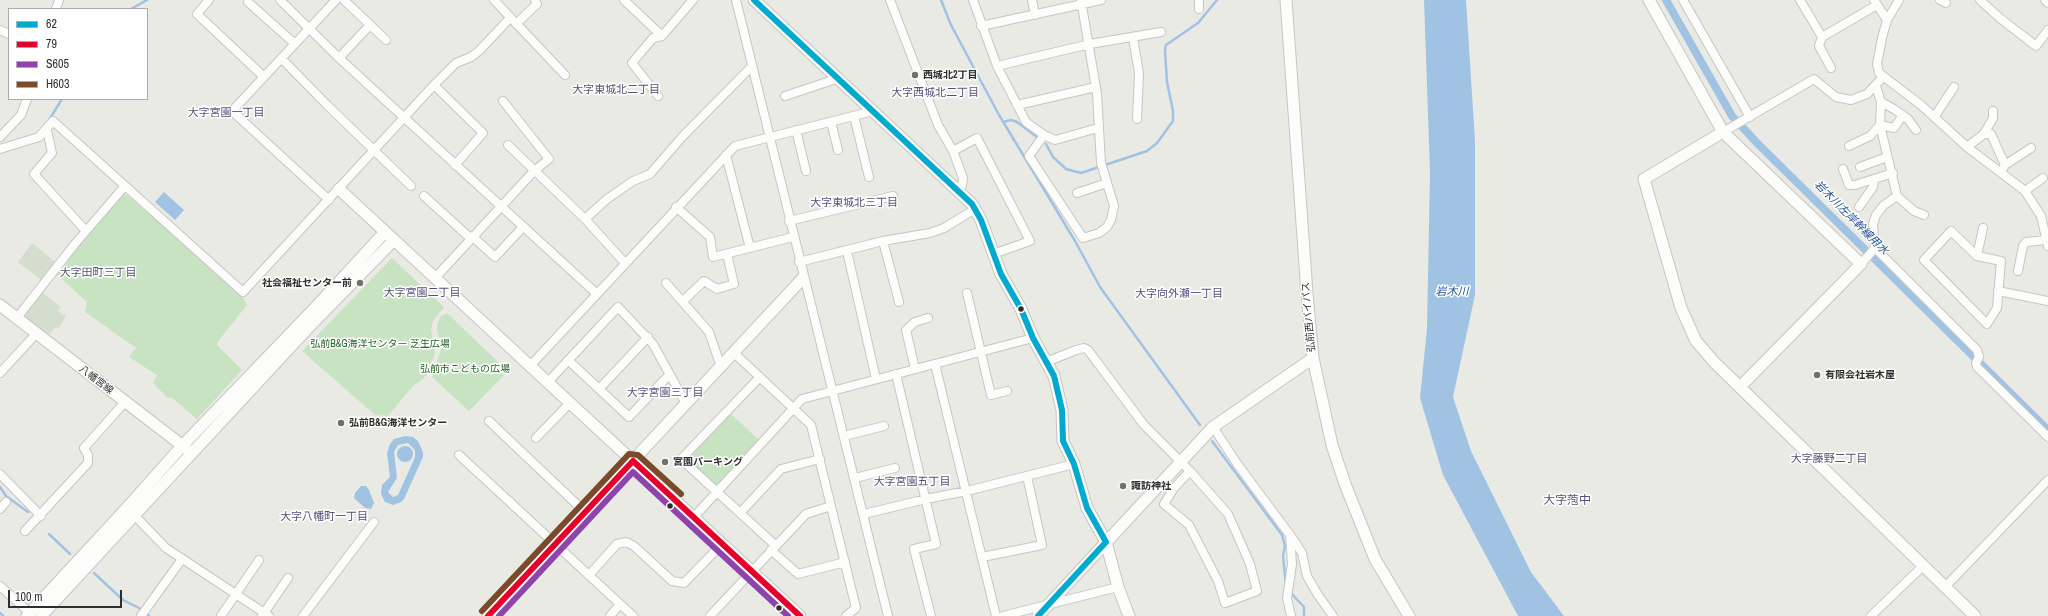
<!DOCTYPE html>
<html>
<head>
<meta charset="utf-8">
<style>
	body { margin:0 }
	#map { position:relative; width:2048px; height:616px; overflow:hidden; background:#eaeae5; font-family:"Archivo Narrow",sans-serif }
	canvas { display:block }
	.legend { position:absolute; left:8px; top:8px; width:140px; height:92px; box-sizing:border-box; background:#fff; border:1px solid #ababab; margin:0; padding:5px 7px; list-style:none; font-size:12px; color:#2e2e2e }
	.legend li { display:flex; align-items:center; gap:8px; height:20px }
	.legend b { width:20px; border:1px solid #ababab }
	.scale { position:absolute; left:8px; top:590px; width:114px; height:18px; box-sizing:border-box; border:2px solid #2e2e2e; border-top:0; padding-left:5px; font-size:12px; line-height:14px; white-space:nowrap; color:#2e2e2e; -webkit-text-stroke:3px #fff; paint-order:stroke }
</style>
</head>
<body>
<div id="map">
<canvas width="2048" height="616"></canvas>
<ul class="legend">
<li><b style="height:5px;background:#00a9ce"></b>62</li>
<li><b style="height:5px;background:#e4002b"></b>79</li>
<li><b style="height:5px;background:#8e44ad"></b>S605</li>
<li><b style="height:5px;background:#7a4b2a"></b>H603</li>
</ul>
<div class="scale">100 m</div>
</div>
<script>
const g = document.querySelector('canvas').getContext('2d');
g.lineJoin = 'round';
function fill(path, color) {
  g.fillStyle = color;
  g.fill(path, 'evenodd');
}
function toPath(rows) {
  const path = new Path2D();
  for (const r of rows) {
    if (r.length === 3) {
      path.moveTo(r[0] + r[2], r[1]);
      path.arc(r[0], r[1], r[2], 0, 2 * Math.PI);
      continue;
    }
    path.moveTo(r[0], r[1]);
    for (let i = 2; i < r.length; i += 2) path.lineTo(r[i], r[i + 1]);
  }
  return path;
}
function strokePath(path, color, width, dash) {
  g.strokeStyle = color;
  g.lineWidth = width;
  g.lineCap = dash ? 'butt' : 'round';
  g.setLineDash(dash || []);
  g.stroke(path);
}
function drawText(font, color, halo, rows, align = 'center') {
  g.font = font + ' "Archivo Narrow","Noto Sans JP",sans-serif';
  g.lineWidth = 3;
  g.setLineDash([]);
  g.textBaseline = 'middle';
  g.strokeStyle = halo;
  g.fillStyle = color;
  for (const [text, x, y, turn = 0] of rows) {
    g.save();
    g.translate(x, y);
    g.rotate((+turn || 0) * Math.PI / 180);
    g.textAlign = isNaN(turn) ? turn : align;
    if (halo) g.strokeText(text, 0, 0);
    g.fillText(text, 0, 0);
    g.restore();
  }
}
fill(toPath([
	[123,192,240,292,247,305,219,340,217,345,242,370,197,419,171,397,168,398,153,383,157,375,129,357,136,348,85,312,87,302,56,274],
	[392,258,444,307,433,321,431,329,435,353,427,374,423,379,413,386,388,416,375,415,302,351],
	[447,313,498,362,505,374,469,411,432,377,441,349,437,329,438,322,441,316],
	[730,413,759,440,718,484,713,484,688,461,689,457]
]), '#c7e3c2');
fill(toPath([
	[32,243,55,262,41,280,18,262],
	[42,292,61,307,58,311,66,316,58,329,56,327,49,334,26,317,26,312]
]), '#d4dece');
fill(toPath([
	[1424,0,1466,0,1475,141,1475,295,1453,397,1471,451,1531,572,1564,616,1518,616,1443,475,1420,398,1427,328,1430,172],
	[164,192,184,210,175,220,155,202],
	[405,436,413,437,418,441,423,452,423,457,404,499,401,502,393,505,385,502,381,494,382,485,390,477,387,453,390,444,394,439],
	[408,443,415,450,415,457,398,495,393,497,388,492,397,478,394,452,398,445],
	[405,454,8],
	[361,486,366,486,369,490,374,503,371,509,365,508,354,498,355,493]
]), '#a1c3e3');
strokePath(toPath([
	[941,0,951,25,999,115,1075,241,1100,287,1200,425],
	[131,9,147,0],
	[49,120,62,99],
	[1003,122,1011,120,1017,122,1037,137],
	[1046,144,1053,157,1066,169,1081,173,1147,151,1157,143,1173,121,1173,111,1167,82,1165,50,1166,45,1198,23,1217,0],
	[1212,441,1282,535,1285,546,1283,556,1286,586],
	[0,487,6,496,28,512],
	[49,534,70,554],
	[94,573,123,600,143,610,149,616],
	[1290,592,1304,607,1304,616],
	[0,613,3,616]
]), '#a1c3e3', 2.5);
strokePath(toPath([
	[1666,0,1732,116,1758,144,2048,430]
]), '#a1c3e3', 8);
const street = toPath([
	[209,0,197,14,264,77],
	[280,0,339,58,597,294],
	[344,0,386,40],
	[494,0,565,75],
	[624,0,662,36],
	[736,0,888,616],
	[890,0,938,125,953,151,963,178,962,186,958,190],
	[973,0,997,66,1026,122,1044,135,1055,140,1098,128],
	[1032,0,1035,15],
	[1199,0,1199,9],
	[1683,0,1750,117],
	[1800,0,1822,37,1877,5],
	[1874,0,1887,20],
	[1899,0,1887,20,1882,38,1877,64,1879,73,1921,105,1967,147,2025,191,2041,216,2048,246],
	[1940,0,1946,3],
	[1980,0,2001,19,2036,46,2048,30],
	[2045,0,2048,3],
	[248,2,295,44],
	[56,9,59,0],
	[516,24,537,4,535,0],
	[981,26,1101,0],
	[0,30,9,34],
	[1822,37,1819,46,1831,68],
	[1133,38,1139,73,1137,119],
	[339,58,370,25],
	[282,59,327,105,411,186],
	[997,66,1090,44,1161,32],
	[434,85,483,133,455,165],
	[658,96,632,63,653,38,662,36,693,0],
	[785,96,839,78],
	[1881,102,1894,109,1908,119,1916,130],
	[1017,105,1096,87],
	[854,116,869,177],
	[1935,116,1954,87],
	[831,122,838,150],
	[47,130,52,153,34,174,86,231],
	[796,130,806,171],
	[1723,132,1814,79,1836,97,1851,100,1867,94,1883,77],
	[1984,134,1993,118,1993,111],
	[1044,135,1029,156,1083,238,1099,233,1107,227,1111,220,1114,206,1101,163,1097,94,1081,0],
	[0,137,21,115,27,99],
	[508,145,585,219,625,263],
	[1849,146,1870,136,1880,125,1894,128,1903,115],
	[1967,147,1984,134,1991,134,2005,165,2001,172],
	[0,149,39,137,53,121,243,292,434,85,456,63,471,57,479,51,510,18],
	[953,151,977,138,1030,241,993,254],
	[726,155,750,248],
	[2005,165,2031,148],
	[1860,167,1887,157],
	[1843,169,1849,185,1855,185,1893,173],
	[2025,191,2043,178],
	[1077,193,1107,183],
	[424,196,468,236,473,237,495,257,523,227],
	[1897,196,1914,211,1924,215],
	[329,200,232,111,336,0],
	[676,207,710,237,713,257,793,237],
	[1859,207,1873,187,1874,179],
	[585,219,607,199,633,181,650,174,683,136,752,66],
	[789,221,893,196],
	[1951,231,1977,256,2001,261,1997,308,1987,324,1924,260,1951,231],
	[883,241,899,302],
	[1875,248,1977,350,1979,357,1976,363,1977,367,2048,437],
	[847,251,876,379],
	[1977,256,1983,228],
	[799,262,883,241,930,233,944,228,975,209],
	[1861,264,1875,248,1873,224,1876,215,1884,205,1897,196,1880,125,1881,102,1876,86],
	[2018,271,2023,246,2026,242,2046,240],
	[435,278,534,171,549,159,503,101],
	[666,283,709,332,721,367],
	[1998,291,2048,301],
	[967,293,991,395,1007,391],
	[683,301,704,281,717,289,734,284,727,254],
	[16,319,74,245,124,187],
	[734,353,811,425,856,608,846,616],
	[568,360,629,417,669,375],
	[1046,362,1076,350,1084,348,1088,350,1144,425,1190,471,1228,514,1250,564,1257,591,1225,603,1218,581,1189,525,1164,504,1174,488,1190,471],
	[935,364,996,616],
	[530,366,735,146,873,111],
	[915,369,906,330,915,322,928,318],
	[0,373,36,334],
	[896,374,936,544,914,549,931,616],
	[760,377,681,459,775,545],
	[548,382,618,307,653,344,686,404],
	[600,388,648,337],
	[489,421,585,512],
	[1213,427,1238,465,1290,535,1292,564,1287,598,1291,616],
	[844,436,884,426],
	[536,438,570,403],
	[459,455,633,616],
	[0,474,41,516],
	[855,478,895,468],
	[0,509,6,502],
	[740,513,781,469,820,459],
	[864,514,926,499,967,491,1074,464],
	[134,515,166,548,269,616],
	[694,517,802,399,1033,338],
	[25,531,88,463,88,455,84,448,125,402],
	[1291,536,1302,553,1307,576,1318,595,1333,616],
	[771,550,798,574,845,562],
	[982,557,1042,545,1027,476],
	[589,575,617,544,626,542,634,546,672,581,684,583,722,544],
	[0,586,30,613],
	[1946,586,2048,480],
	[141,616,182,559],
	[221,616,259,560],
	[262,616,288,578],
	[303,616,374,522],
	[610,616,620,604],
	[710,616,806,514,831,506],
	[1003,616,1118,587],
	[1871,616,1924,565]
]);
const secondary = toPath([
	[754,0,972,204,981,220,1001,274,1021,309,1033,338,1054,376,1062,410,1063,441,1074,464,1087,508,1106,542,1118,587,1129,616],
	[1286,0,1307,293,1313,358,1332,445,1345,484,1375,559,1409,616],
	[1649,0,1723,132,1861,264,1740,387],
	[1723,132,1644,179,1681,308,1696,341,1715,363,1975,616],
	[339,189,800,616],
	[0,305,188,450],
	[27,616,125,510,183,445,313,310,385,232],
	[41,616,307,329,394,240],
	[488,616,803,278],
	[1038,616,1213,427,1313,358]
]);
strokePath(street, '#c5c5c4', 10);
strokePath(secondary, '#c5c5c4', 13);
strokePath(street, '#fcfcfb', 8);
strokePath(secondary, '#fcfcfb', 11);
strokePath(toPath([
	[754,0,972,204,981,220,1001,274,1021,309,1033,338,1054,376,1062,410,1063,441,1074,464,1087,508,1106,542,1038,616]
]), '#00a9ce', 6);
strokePath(toPath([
	[488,616,633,461,800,616]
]), '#e4002b', 6);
strokePath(toPath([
	[499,616,633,472,788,616]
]), '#8e44ad', 6);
strokePath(toPath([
	[482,611,629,454,638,455,681,494]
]), '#7a4b2a', 6);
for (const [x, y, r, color] of [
	[915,75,4,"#70706e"],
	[360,283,4,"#70706e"],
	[1021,309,3.5,"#2e2e2e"],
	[1817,375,4,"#70706e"],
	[341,423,4,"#70706e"],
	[665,462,4,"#70706e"],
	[1123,486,4,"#70706e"],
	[670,506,3.5,"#2e2e2e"],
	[779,608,3.5,"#2e2e2e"]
]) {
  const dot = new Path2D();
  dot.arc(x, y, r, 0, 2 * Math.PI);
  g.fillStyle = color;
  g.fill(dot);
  strokePath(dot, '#fff', 1.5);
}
drawText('bold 10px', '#2e2e2e', '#fff', [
	["西城北2丁目",923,75],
	["社会福祉センター前",352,283,"right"],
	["有限会社岩木屋",1825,375],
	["弘前B&G海洋センター",349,423],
	["宮園パーキング",673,462],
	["諏訪神社",1131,486]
], 'left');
drawText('10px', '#2e2e2e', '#fff', [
	["弘前西バイパス",1309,317,-95],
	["八幡宮線",96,380,37]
]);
drawText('10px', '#246426', '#fff', [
	["弘前B&G海洋センター 芝生広場",380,344],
	["弘前市こどもの広場",465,369]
]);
drawText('11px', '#55527a', '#fff', [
	["大字東城北二丁目",616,90],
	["大字西城北二丁目",935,93],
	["大字宮園一丁目",226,113],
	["大字東城北三丁目",854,203],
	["大字田町三丁目",98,273],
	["大字宮園二丁目",422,293],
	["大字向外瀬一丁目",1179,294],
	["大字宮園三丁目",665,393],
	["大字藤野二丁目",1829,459],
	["大字宮園五丁目",912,482],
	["大字八幡町一丁目",324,517]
]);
drawText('italic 11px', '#1e4f91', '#fff', [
	["岩木川左岸幹線用水",1851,218,45],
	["岩木川",1452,292]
]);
drawText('12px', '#55527a', '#fff', [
	["大字萢中",1567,501]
]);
</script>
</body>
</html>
